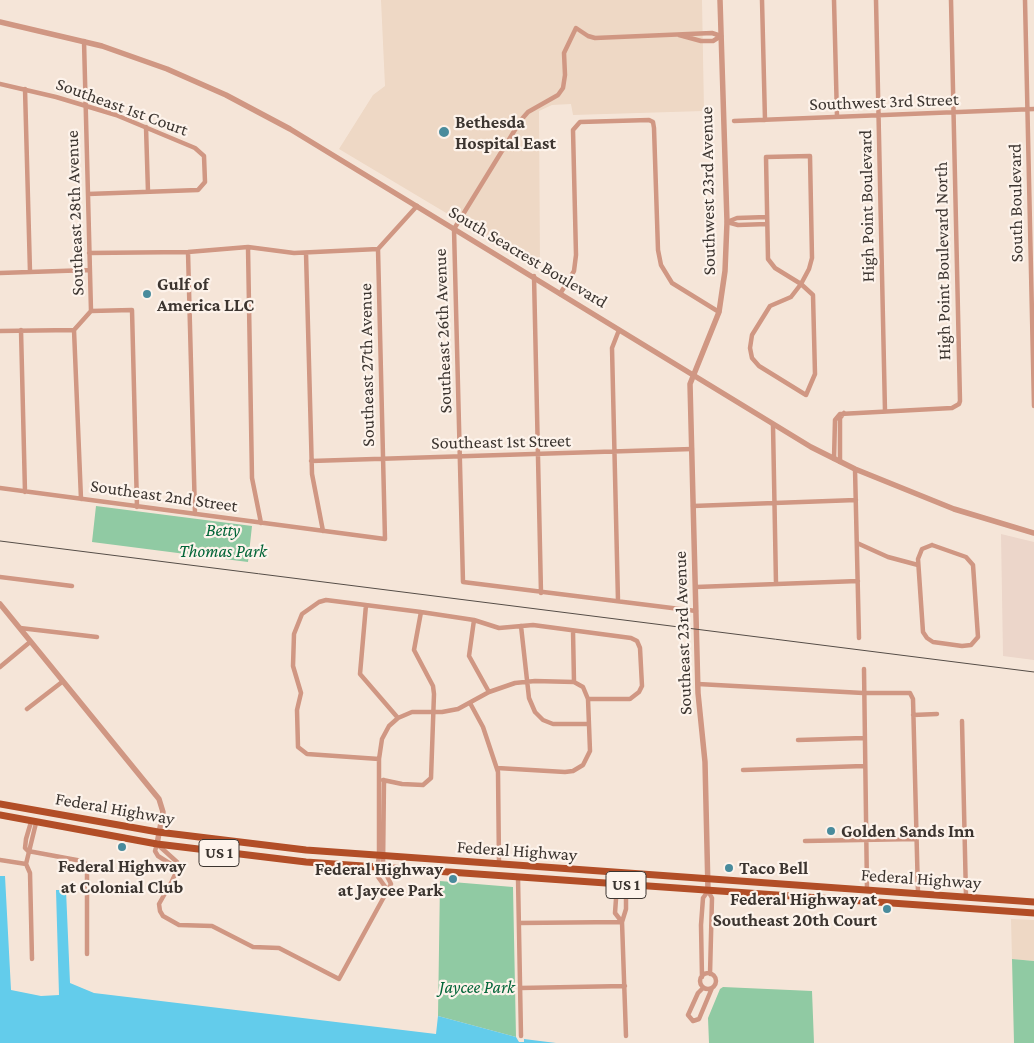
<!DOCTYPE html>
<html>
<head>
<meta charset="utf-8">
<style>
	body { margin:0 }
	canvas { display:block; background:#f5e5d8 }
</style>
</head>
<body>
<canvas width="1034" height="1043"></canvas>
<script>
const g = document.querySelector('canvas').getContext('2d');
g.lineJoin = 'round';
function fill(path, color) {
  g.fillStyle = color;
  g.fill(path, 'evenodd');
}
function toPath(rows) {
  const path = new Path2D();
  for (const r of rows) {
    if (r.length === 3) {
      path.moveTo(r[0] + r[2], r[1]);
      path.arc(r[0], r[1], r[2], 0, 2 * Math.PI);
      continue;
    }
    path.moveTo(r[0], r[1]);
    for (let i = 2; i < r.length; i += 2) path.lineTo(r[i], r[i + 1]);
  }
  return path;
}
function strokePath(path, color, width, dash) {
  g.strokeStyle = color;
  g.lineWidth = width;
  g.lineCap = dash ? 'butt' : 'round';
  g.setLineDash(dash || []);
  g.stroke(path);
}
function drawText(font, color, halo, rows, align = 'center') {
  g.font = font + ' "Crimson Pro",serif';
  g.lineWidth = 4.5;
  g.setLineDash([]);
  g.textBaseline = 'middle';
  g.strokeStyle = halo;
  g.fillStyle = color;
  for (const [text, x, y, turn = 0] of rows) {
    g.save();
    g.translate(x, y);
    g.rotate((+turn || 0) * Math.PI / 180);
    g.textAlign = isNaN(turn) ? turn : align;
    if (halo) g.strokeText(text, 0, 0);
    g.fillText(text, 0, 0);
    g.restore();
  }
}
fill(toPath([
	[381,0,702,0,704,111,573,115,571,104,552,105,539,111,540,269,339,149,373,95,385,86],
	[1011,919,1034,920,1034,961,1012,959]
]), '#eed8c5');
fill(toPath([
	[1001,534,1034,542,1034,660,1003,656]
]), '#ecd6ca');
fill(toPath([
	[96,506,252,526,248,562,92,542],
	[440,881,513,887,516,1037,438,1016],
	[1012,959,1034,961,1034,1043,1014,1043],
	[723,987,812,991,814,1043,709,1043,708,1018,720,989]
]), '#90caa3');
fill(toPath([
	[0,876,5,876,11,990,41,996,59,995,56,890,66,890,70,983,94,993,436,1034,438,1016,516,1037,519,1042,524,1042,524,1039,556,1043,0,1043]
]), '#63cceb');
strokePath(toPath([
	[762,0,765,120],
	[834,0,837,117],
	[876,0,885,411],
	[1025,0,1034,406],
	[679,35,701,41,713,41,721,36],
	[0,84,56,97,116,115,195,148,204,156,205,182,198,190,88,194],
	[25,89,30,272],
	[734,121,1034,109],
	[146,127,148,192],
	[810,156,812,258,809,269,801,284,775,268,768,259,766,157,810,156],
	[727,222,737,218,767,217],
	[727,222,738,225,767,224],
	[248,247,252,478,261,523],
	[188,252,195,514],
	[89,253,188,252,248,247,294,253,378,249],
	[306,253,312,474,323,531],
	[0,273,90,270],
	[534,276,541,593],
	[801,284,813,295,815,374,806,395,759,366,752,358,750,348,752,335,770,306,791,297,801,284],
	[560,294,574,271,576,255,573,130,580,122,649,120,653,122,654,128,658,250,661,265,672,283,719,312],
	[91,311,132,310,137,507],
	[21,330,25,492],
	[74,330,91,311,84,41],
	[74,330,81,499],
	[0,331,74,330],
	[773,425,776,584],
	[834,459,835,420,840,414,952,408,959,404,960,401,951,0],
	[311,461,692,449],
	[840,462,840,418,844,413],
	[855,469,859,638],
	[0,488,385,539,378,249,417,206],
	[693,506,856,500],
	[857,543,888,557,918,565],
	[932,545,966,557,973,565,978,637,971,645,962,646,933,642,927,638,923,632,918,559,922,549,932,545],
	[0,577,72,586],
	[696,587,858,581],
	[618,601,612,348,619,330],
	[366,605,360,674,398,718],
	[696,611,463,582,454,229,521,120,528,112,558,95,563,88,565,75,564,53,576,28,588,36,595,38,712,33,721,36],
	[474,620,469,656,489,692],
	[521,626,529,698,535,712,543,720,553,724,589,724],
	[20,628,97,637],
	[573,631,574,682],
	[0,667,30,642],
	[864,669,867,890],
	[698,684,863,693,910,693,913,699,918,894],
	[470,703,483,727,498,772,499,864],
	[27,709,62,682],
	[913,715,937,714],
	[962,721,966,897],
	[798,740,864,738],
	[379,759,307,754,298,747,297,710,301,693,293,666,294,634,302,614,319,602,326,600,421,612,474,620,499,628,533,625,631,638,637,641,640,648,642,686,639,692,630,699,588,699],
	[743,770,864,766],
	[383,780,402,784,423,785,431,778,434,694,433,686,414,650,421,612],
	[805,841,916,839],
	[28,851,82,861,87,865,87,954],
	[28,851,25,848,26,839,31,822],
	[0,860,26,864],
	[177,871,174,866,158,856,155,851,157,844,177,862,178,868,172,881,159,904,160,911,163,916,179,925,212,926,253,947,279,948,339,979,391,884,383,868,384,780],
	[518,878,521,1036],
	[617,885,615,913,622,922],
	[626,885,626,909,622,922,626,1036],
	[386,895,386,888,376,874,379,856,379,759,382,739,389,726,398,718,412,712,442,712,458,709,489,692,515,683,535,681,574,682,583,687,588,699,590,751,583,765,573,771,565,772,497,768],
	[519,923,622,922],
	[32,959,30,873,26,864,36,823],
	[708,981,8],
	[702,977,701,925,703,898,708,891,712,898,710,974],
	[520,988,625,986],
	[703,988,698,993,688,1015,693,1021,699,1019,712,988]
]), '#d09783', 4.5);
strokePath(toPath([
	[0,22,102,46,167,69,226,95,290,129,811,447,855,469,954,509,1034,533],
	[0,604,159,799,163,812,157,844],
	[708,891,705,762,698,693,690,384,719,312,725,271,727,222,720,0]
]), '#d09783', 5.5);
strokePath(toPath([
	[0,804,158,832,306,850,1034,902],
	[0,815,157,844,306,862,1034,913]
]), '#b24e27', 7);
strokePath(toPath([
	[0,541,1034,672]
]), '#554d47', 1);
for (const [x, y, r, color] of [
	[444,132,6,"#498b9c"],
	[147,294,5,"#498b9c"],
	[831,831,5,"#498b9c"],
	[122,847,5,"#498b9c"],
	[729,868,5,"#498b9c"],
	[453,879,5,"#498b9c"],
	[887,909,5,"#498b9c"]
]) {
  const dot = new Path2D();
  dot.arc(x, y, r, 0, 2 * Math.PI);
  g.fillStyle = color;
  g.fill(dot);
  strokePath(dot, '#fdf3eb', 2);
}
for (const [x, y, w] of [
	[219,853,40],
	[626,885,40]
]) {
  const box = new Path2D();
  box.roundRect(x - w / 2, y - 13.5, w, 27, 4);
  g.fillStyle = '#fdf3eb';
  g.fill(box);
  strokePath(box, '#3c3530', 1);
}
drawText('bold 16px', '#3c3530', null, [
	["US 1",219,853],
	["US 1",626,885]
]);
drawText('18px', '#3c3530', '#fdf3eb', [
	["Southwest 3rd Street",884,102,-2],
	["Southeast 1st Court",122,107,20],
	["Southwest 23rd Avenue",708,191,-91],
	["South Boulevard",1016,203,-91],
	["High Point Boulevard",867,206,-91],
	["Southeast 28th Avenue",75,213,-92],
	["South Seacrest Boulevard",528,257,31],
	["High Point Boulevard North",943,261,-91],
	["Southeast 26th Avenue",443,331,-92],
	["Southeast 27th Avenue",367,365,-91],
	["Southeast 1st Street",501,442,-1],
	["Southeast 2nd Street",164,496,8],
	["Southeast 23rd Avenue",683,633,-92],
	["Federal Highway",115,809,10],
	["Federal Highway",517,851,4],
	["Federal Highway",921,879,4]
]);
drawText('bold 18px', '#3c3530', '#fdf3eb', [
	["Bethesda",455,122],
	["Hospital East",455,143],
	["Gulf of",157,284],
	["America LLC",157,305],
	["Golden Sands Inn",841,831],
	["Federal Highway",122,866,"center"],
	["at Colonial Club",122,887,"center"],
	["Taco Bell",739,868],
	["Federal Highway",443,869,"right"],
	["at Jaycee Park",443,890,"right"],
	["Federal Highway at",877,899,"right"],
	["Southeast 20th Court",877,920,"right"]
], 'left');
drawText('italic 18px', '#016437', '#fdf3eb', [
	["Betty",223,530],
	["Thomas Park",223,551],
	["Jaycee Park",477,987]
]);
</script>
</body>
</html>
